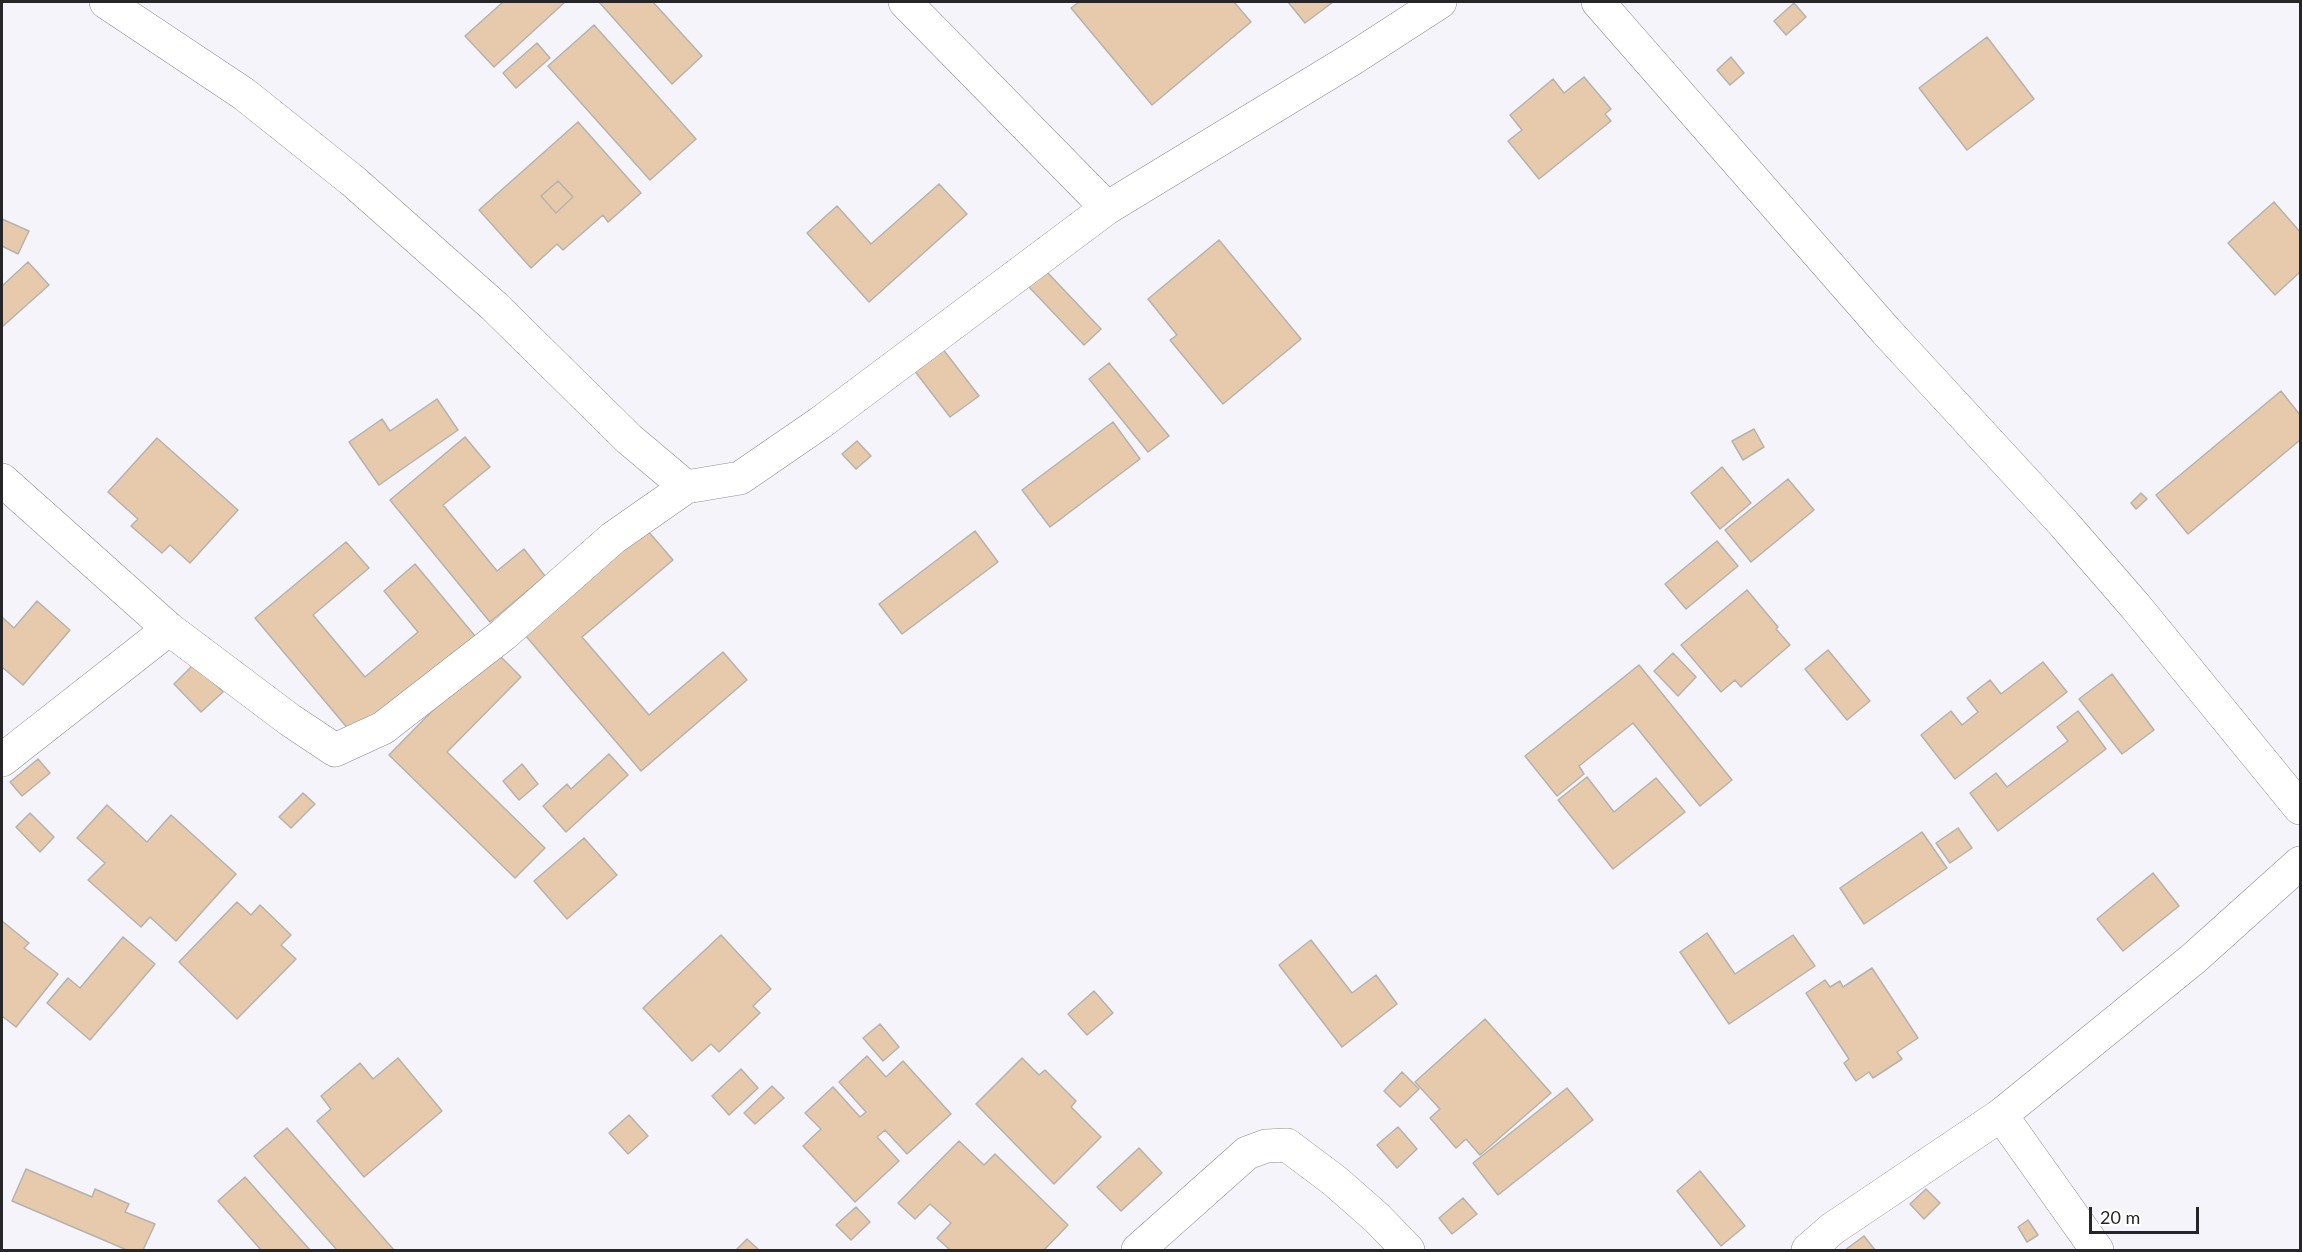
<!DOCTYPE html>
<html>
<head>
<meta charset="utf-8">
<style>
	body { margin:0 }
	#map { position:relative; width:2302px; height:1252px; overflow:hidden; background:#f5f4fa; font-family:Lato,sans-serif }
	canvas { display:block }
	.frame { position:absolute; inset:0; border:3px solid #262628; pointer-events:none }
	.scale { position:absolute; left:2089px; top:1207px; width:110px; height:27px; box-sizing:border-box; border:3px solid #262628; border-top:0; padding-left:8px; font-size:18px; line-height:21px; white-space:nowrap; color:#262628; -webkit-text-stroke:4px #fff; paint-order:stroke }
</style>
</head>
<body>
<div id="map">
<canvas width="2302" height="1252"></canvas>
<div class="frame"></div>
<div class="scale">20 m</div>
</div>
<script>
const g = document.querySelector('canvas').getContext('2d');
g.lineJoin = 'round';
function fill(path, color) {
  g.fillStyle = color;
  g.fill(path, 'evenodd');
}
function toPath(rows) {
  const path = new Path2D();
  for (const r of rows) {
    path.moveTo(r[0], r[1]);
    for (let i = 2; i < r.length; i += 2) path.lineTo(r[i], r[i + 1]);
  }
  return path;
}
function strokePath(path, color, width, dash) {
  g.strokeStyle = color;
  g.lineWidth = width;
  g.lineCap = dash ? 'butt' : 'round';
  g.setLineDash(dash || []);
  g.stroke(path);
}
const building = toPath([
	[503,2,565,2,494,67,465,36,503,2],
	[599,2,653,2,702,56,672,84,599,2],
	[1079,2,1234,2,1251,22,1152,105,1071,8,1079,2],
	[1288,2,1333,2,1305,23,1288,2],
	[1794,3,1806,17,1786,35,1774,21,1794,3],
	[594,25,696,139,650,180,548,66,594,25],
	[1987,37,2034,99,1967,150,1919,88,1987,37],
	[537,43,550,58,516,88,503,73,537,43],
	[1731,57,1744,73,1730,85,1717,70,1731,57],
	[1584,77,1611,109,1605,114,1611,121,1539,179,1508,141,1522,130,1510,115,1553,79,1564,93,1584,77],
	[578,122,641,193,608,222,603,215,563,250,557,244,531,268,479,210,578,122],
	[558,181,573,197,556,213,541,196,558,181],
	[558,181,573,197,556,213,541,196,558,181],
	[939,184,967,214,869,302,807,233,837,206,871,244,939,184],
	[2274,202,2300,232,2300,272,2275,295,2228,243,2274,202],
	[2,219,29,231,18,254,2,246,2,219],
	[1219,240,1301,339,1223,404,1170,340,1177,335,1148,299,1219,240],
	[28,262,49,285,2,327,2,286,28,262],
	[1046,271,1101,329,1084,345,1029,287,1046,271],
	[942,348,979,396,950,417,914,370,942,348],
	[1109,363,1169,436,1148,452,1089,379,1109,363],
	[2281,391,2300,415,2300,440,2188,534,2156,495,2281,391],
	[437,399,458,430,379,485,349,442,382,419,390,431,437,399],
	[1113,422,1140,459,1050,527,1022,490,1113,422],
	[1754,429,1764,447,1743,460,1732,441,1754,429],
	[465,437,490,467,443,505,497,571,524,549,545,576,490,622,390,500,465,437],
	[157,438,238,510,190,563,170,545,162,553,131,526,138,519,108,492,157,438],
	[857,441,871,456,856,469,842,454,857,441],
	[1722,467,1751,503,1720,529,1691,493,1722,467],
	[1788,479,1814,510,1751,562,1725,530,1788,479],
	[2141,493,2147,499,2136,509,2131,503,2141,493],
	[647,530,673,560,582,637,649,715,723,652,747,680,641,771,525,635,647,530],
	[975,531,998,562,902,634,879,604,975,531],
	[1717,541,1738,566,1686,609,1665,584,1717,541],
	[346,542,369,568,313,615,365,677,418,632,384,591,415,564,475,636,355,737,255,618,346,542],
	[1747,590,1778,627,1776,629,1790,645,1741,687,1735,680,1721,692,1681,645,1747,590],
	[37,601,70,630,23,685,2,667,2,617,14,628,37,601],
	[493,649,521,677,447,752,545,848,515,878,389,755,493,649],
	[1828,650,1870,701,1847,720,1805,669,1828,650],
	[1673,653,1696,677,1678,696,1654,671,1673,653],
	[2043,662,2067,692,1955,779,1921,735,1951,711,1962,725,1978,712,1967,698,1990,680,2001,694,2043,662],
	[195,663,223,692,201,712,174,684,195,663],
	[1639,665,1732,780,1700,806,1633,723,1579,766,1584,774,1557,796,1525,756,1639,665],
	[2112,674,2154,730,2122,754,2079,699,2112,674],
	[2078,711,2106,749,1998,831,1970,793,1996,773,2007,787,2068,741,2057,727,2078,711],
	[609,754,628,775,566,832,543,806,567,784,571,789,609,754],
	[38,759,50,773,22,796,10,782,38,759],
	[522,764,538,784,519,800,503,781,522,764],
	[1587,777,1614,812,1656,778,1685,812,1613,869,1558,800,1587,777],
	[303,793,315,804,291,828,279,817,303,793],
	[107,805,147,842,171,815,236,874,176,941,150,917,141,927,88,880,105,863,77,838,107,805],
	[30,813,54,837,40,852,16,827,30,813],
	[1958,828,1972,848,1950,863,1936,843,1958,828],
	[1922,832,1947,868,1864,924,1840,888,1922,832],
	[584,838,617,875,567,919,534,881,584,838],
	[2153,873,2179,906,2123,951,2097,919,2153,873],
	[237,902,251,915,260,905,291,935,281,945,296,959,237,1019,179,962,237,902],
	[2,921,29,943,24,948,58,974,16,1027,2,1016,2,921],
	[1707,933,1735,974,1793,935,1815,966,1729,1024,1680,952,1707,933],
	[721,935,771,989,753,1006,760,1013,719,1052,711,1044,692,1061,643,1008,721,935],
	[123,937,155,964,90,1040,47,1003,68,978,80,988,123,937],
	[1311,940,1352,993,1376,975,1397,1004,1342,1047,1279,965,1311,940],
	[1872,968,1918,1038,1897,1052,1902,1059,1873,1078,1869,1072,1856,1081,1844,1063,1849,1059,1806,993,1825,980,1830,987,1840,981,1843,987,1872,968],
	[1094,991,1113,1013,1087,1035,1068,1014,1094,991],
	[1485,1019,1551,1093,1480,1155,1466,1139,1456,1148,1430,1118,1440,1109,1415,1082,1485,1019],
	[880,1024,899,1047,883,1061,863,1038,880,1024],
	[867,1056,886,1077,903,1061,951,1114,907,1154,885,1130,877,1137,899,1161,855,1202,803,1146,821,1129,805,1113,833,1087,860,1117,866,1112,839,1082,867,1056],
	[398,1058,442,1111,364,1177,317,1121,331,1109,321,1096,360,1063,373,1079,398,1058],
	[1022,1058,1039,1075,1045,1070,1076,1101,1071,1107,1101,1137,1054,1184,976,1104,1022,1058],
	[741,1069,758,1088,729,1115,712,1096,741,1069],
	[1402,1072,1419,1089,1400,1107,1384,1091,1402,1072],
	[772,1086,784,1098,755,1124,744,1113,772,1086],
	[1567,1088,1593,1120,1498,1195,1473,1163,1567,1088],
	[629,1115,648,1136,628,1154,609,1133,629,1115],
	[1398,1127,1417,1149,1397,1168,1377,1145,1398,1127],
	[287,1128,394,1250,337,1250,254,1156,287,1128],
	[959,1141,984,1165,995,1154,1068,1225,1044,1250,950,1250,937,1238,951,1223,930,1204,915,1219,898,1203,959,1141],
	[1139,1148,1162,1173,1121,1211,1097,1187,1139,1148],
	[26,1169,92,1197,95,1189,129,1204,125,1212,155,1224,143,1250,127,1250,12,1201,26,1169],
	[1700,1171,1745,1226,1721,1246,1677,1191,1700,1171],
	[245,1177,310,1250,261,1250,218,1201,245,1177],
	[1926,1189,1940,1203,1924,1219,1910,1204,1926,1189],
	[1463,1198,1477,1214,1452,1234,1439,1218,1463,1198],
	[856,1207,870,1222,851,1240,836,1225,856,1207],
	[2028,1220,2038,1235,2027,1242,2018,1227,2028,1220],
	[1864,1236,1875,1250,1845,1250,1864,1236],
	[747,1239,759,1250,736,1250,747,1239]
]);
fill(building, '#e7caac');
strokePath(building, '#b6b2ad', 1.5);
const street = toPath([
	[106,2,244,94,353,181,494,306,629,439,686,487],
	[905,2,1107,208],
	[1598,2,1886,331,2064,524,2136,607,2300,808],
	[2,480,169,629,290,720,335,750,383,728,504,634,613,538,686,487,740,478,820,423,1107,208,1352,59,1440,2],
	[2,760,169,629],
	[2001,1115,2097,1250],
	[1138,1250,1247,1153,1266,1146,1287,1145,1335,1181,1377,1218,1408,1250],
	[1808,1250,1832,1229,2001,1115,2193,959,2300,863]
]);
strokePath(street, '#8f8e94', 34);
strokePath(street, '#fff', 33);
</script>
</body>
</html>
